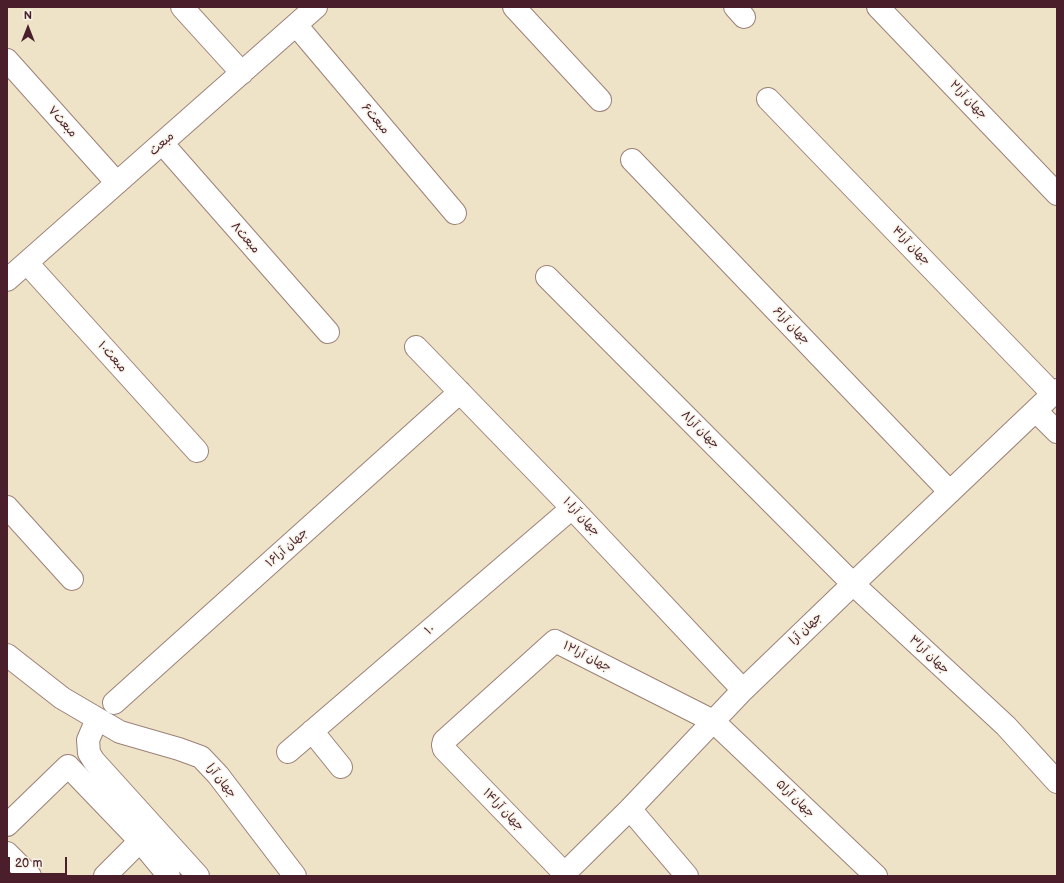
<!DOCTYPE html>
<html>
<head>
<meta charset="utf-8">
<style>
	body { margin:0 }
	#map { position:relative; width:1064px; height:883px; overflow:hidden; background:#efe3c7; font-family:"Balsamiq Sans",sans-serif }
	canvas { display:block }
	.frame { position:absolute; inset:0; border:8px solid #4a1f2b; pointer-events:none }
	.north { position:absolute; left:8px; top:8px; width:40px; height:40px; -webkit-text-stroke:3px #f7f3e8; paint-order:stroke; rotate:0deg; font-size:11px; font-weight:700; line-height:16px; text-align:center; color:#4a1f2b }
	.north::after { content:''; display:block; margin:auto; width:14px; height:18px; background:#4a1f2b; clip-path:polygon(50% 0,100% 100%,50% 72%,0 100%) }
	.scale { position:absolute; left:8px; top:857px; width:59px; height:18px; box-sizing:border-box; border:2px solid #4a1f2b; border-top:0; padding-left:5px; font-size:12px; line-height:14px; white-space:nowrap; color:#4a1f2b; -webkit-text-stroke:3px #f7f3e8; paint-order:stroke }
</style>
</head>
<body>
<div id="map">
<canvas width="1064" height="883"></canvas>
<div class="frame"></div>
<div class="north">N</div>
<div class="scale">20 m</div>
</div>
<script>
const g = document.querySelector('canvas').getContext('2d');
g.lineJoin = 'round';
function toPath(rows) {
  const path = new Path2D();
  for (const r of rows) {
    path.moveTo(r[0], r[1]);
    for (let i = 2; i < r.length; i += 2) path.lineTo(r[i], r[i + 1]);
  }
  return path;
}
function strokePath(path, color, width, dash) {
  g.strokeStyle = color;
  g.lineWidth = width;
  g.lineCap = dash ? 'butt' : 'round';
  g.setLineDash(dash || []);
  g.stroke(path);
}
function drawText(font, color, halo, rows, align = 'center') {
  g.font = font + ' "Balsamiq Sans","Playpen Sans Arabic",sans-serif';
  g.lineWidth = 3;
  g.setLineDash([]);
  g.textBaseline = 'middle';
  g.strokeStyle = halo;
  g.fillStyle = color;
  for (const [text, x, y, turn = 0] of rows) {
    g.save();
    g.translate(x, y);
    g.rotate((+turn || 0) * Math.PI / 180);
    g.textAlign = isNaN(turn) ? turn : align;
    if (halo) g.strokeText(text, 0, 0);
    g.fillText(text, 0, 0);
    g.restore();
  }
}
const minor = toPath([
	[182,7,242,73],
	[514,7,600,100],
	[735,7,744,17],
	[878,7,1057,194],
	[296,25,455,213],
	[7,60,117,183],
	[768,99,1053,394],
	[162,143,328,332],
	[632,160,950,492],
	[27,263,197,451],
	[547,277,853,584,1006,726,1057,782],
	[7,280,316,7],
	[416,347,572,508,743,690],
	[1036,411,1057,432],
	[7,507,72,579],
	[7,655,62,698,120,732,179,749,201,757,218,775,295,876],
	[114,703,460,392],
	[97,719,88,740,89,753,94,761,198,876],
	[312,731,341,767],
	[288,752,572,508],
	[630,809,687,876],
	[7,825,68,766,140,841,169,876],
	[7,853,30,876],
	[565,874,444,749,443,745,444,741,555,641,713,721,876,876],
	[105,876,140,841],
	[562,876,630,809,743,690,853,584,1057,390]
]);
strokePath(minor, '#9c8179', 24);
strokePath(minor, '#fff', 22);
drawText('12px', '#4a1f2b', '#f7f3e8', [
	["جهان آرا۲",968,100,46],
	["مبعث۶",375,119,50],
	["مبعث۷",62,122,48],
	["مبعث",162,144,-42],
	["مبعث۸",245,238,49],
	["جهان آرا۴",911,246,46],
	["جهان آرا۶",791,326,46],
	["مبعث۱۰",112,357,48],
	["جهان آرا۸",700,430,45],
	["جهان آرا۱۰",581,517,47],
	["جهان آرا۱۶",287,548,-42],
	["جهان آرا",806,629,-44],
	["۱۰",430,630,-41],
	["جهان آرا۳",929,655,43],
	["جهان آرا۱۲",587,657,27],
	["جهان آرا",221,781,51],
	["جهان آرا۵",795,799,44],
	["جهان آرا۱۴",503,810,46]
]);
</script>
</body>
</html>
